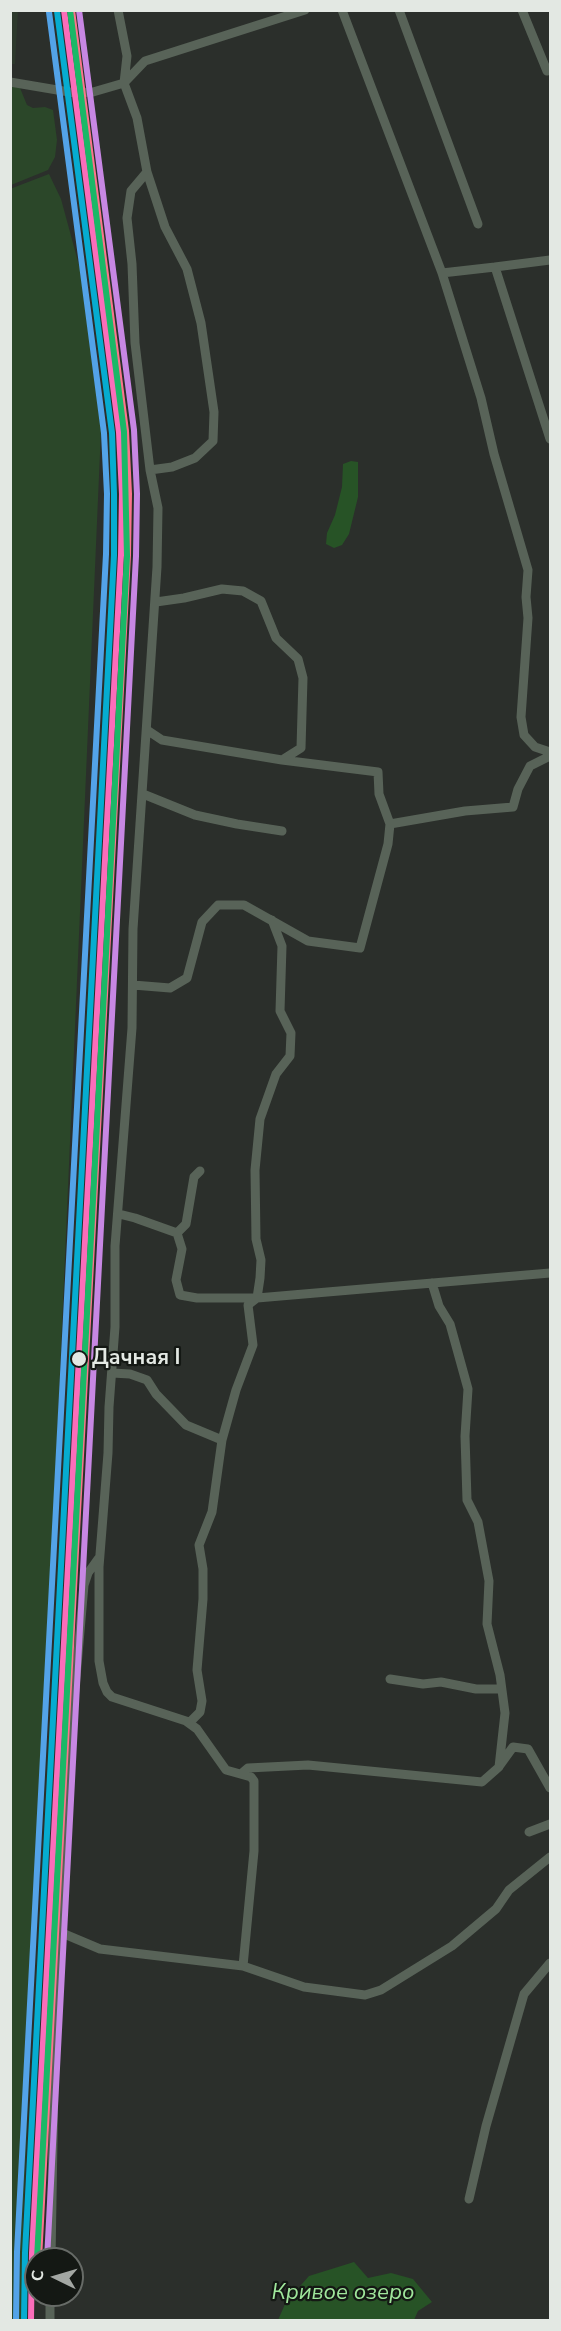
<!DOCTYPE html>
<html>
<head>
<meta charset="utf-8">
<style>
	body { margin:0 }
	#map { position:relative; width:561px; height:2331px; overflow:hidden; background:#2b2f2b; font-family:"Nunito Sans",sans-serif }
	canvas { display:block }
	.frame { position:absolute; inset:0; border:12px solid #e3e8e3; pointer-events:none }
	.north { position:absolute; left:24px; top:2247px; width:60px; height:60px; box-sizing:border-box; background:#141814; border:2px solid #676b67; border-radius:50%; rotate:275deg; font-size:16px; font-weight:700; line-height:24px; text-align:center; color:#e3e8e3 }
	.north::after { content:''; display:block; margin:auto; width:21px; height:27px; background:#a3a7a3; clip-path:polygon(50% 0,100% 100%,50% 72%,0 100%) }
</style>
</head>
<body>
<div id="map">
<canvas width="561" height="2331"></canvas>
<div class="frame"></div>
<div class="north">С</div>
</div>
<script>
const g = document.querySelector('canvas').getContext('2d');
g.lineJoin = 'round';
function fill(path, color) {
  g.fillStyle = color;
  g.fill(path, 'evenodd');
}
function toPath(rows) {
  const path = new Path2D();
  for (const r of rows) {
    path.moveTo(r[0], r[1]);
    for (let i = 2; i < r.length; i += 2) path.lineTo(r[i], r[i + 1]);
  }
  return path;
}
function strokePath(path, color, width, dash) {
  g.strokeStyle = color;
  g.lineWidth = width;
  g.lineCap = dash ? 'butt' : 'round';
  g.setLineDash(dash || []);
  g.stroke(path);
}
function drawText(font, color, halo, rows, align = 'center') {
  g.font = font + ' "Nunito Sans",sans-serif';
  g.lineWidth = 4.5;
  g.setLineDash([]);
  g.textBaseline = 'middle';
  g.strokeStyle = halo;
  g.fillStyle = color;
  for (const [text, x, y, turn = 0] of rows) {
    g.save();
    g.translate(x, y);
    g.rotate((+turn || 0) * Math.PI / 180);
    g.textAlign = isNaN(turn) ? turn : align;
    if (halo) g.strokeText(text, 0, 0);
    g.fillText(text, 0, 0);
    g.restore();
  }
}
fill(toPath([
	[10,11,18,11,15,64,11,64]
]), '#2d392c');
fill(toPath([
	[10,86,20,88,27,105,33,108,45,107,53,110,57,140,55,157,48,170,11,185],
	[49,174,61,199,80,269,101,430,23,2221,24,2320,11,2320,10,189]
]), '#2b4729');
fill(toPath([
	[351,461,358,462,358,497,349,534,342,545,334,548,326,544,327,533,335,515,342,487,343,464],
	[354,2262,368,2278,391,2273,413,2279,432,2302,418,2311,414,2320,278,2320,286,2302,309,2276]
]), '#275326');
strokePath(toPath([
	[118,10,127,56,124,83,137,118,147,172,131,191,127,218,132,264,135,343,150,470,158,508,157,567,133,929,132,1028,115,1246,115,1327,109,1407,108,1453,99,1567,99,1661,103,1683,107,1692,112,1697,186,1721,197,1729,226,1770,251,1777,254,1781,254,1851,243,1966],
	[342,10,442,273,495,267,550,439],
	[399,10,478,224],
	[522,10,547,71,550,69],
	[10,82,75,93,93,92,124,83],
	[124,83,145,61,305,10],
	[147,172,165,227,187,269,201,323,214,412,213,441,195,458,172,467,150,470],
	[495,267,550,260],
	[442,273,481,398,494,454,528,570,526,597,528,618,521,717,524,735,535,747,550,752],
	[156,602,184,598,222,589,243,591,261,601,276,638,298,659,303,678,301,748,282,760],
	[147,730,162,740,282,760,378,772,379,794,390,824],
	[143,794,195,815,237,824,282,831],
	[133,985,170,988,187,978,202,922,218,905,244,905,308,941,360,948,388,844,390,824,465,811,513,807,518,789,530,766,550,756],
	[119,1214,135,1218,177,1233,182,1249,176,1280,180,1295,197,1298,257,1298,550,1273],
	[177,1233,186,1224,194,1177,200,1171],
	[112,1373,130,1374,147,1380,156,1394,186,1425,222,1440],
	[390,1679,423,1684,441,1682,476,1689,501,1689],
	[189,1723,200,1712,202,1701,197,1670,203,1599,203,1569,199,1545,212,1512,222,1440,236,1390,253,1345,248,1305,257,1298,260,1278,261,1260,256,1239,255,1170,260,1119,276,1074,290,1056,291,1033,280,1011,282,946,272,920],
	[500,1765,513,1747,528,1749,550,1788],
	[241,1774,248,1768,308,1765,482,1782,499,1767,505,1713,500,1675,487,1624,489,1581,478,1522,467,1500,465,1436,468,1389,450,1324,439,1306,432,1283],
	[529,1832,550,1824],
	[62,1933,100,1949,243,1966,304,1987,365,1995,381,1990,452,1946,496,1909,509,1890,550,1857],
	[469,2199,486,2126,524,1994,550,1963],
	[51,2259,55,2019,74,1700,84,1585,88,1573,98,1559],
	[50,2320,50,2295]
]), '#586358', 9);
strokePath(toPath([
	[31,2320,32,2253,121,555,122,494,119,432,64,10]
]), '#fb6dba', 6);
strokePath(toPath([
	[39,2259,128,555,129,494,126,431,72,10]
]), '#fc738d', 6);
strokePath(toPath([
	[24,2320,25,2253,114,555,114,494,112,433,57,11]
]), '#06acd0', 6);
strokePath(toPath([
	[47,2259,136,556,137,494,134,430,79,10]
]), '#c787e3', 6);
strokePath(toPath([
	[16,2320,17,2252,106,554,107,494,104,433,49,12]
]), '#53a3e8', 6);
strokePath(toPath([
	[37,2259,127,556,124,432,70,10]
]), '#1ab867', 6);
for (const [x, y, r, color] of [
	[79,1359,8,"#e3e8e3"]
]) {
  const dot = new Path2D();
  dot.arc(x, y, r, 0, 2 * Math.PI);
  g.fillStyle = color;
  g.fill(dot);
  strokePath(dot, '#141814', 2);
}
drawText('bold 21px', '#e3e8e3', '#141814', [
	["Дачная I",92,1359]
], 'left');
drawText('italic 22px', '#9fe69b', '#141814', [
	["Кривое озеро",343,2294]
]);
</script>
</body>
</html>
